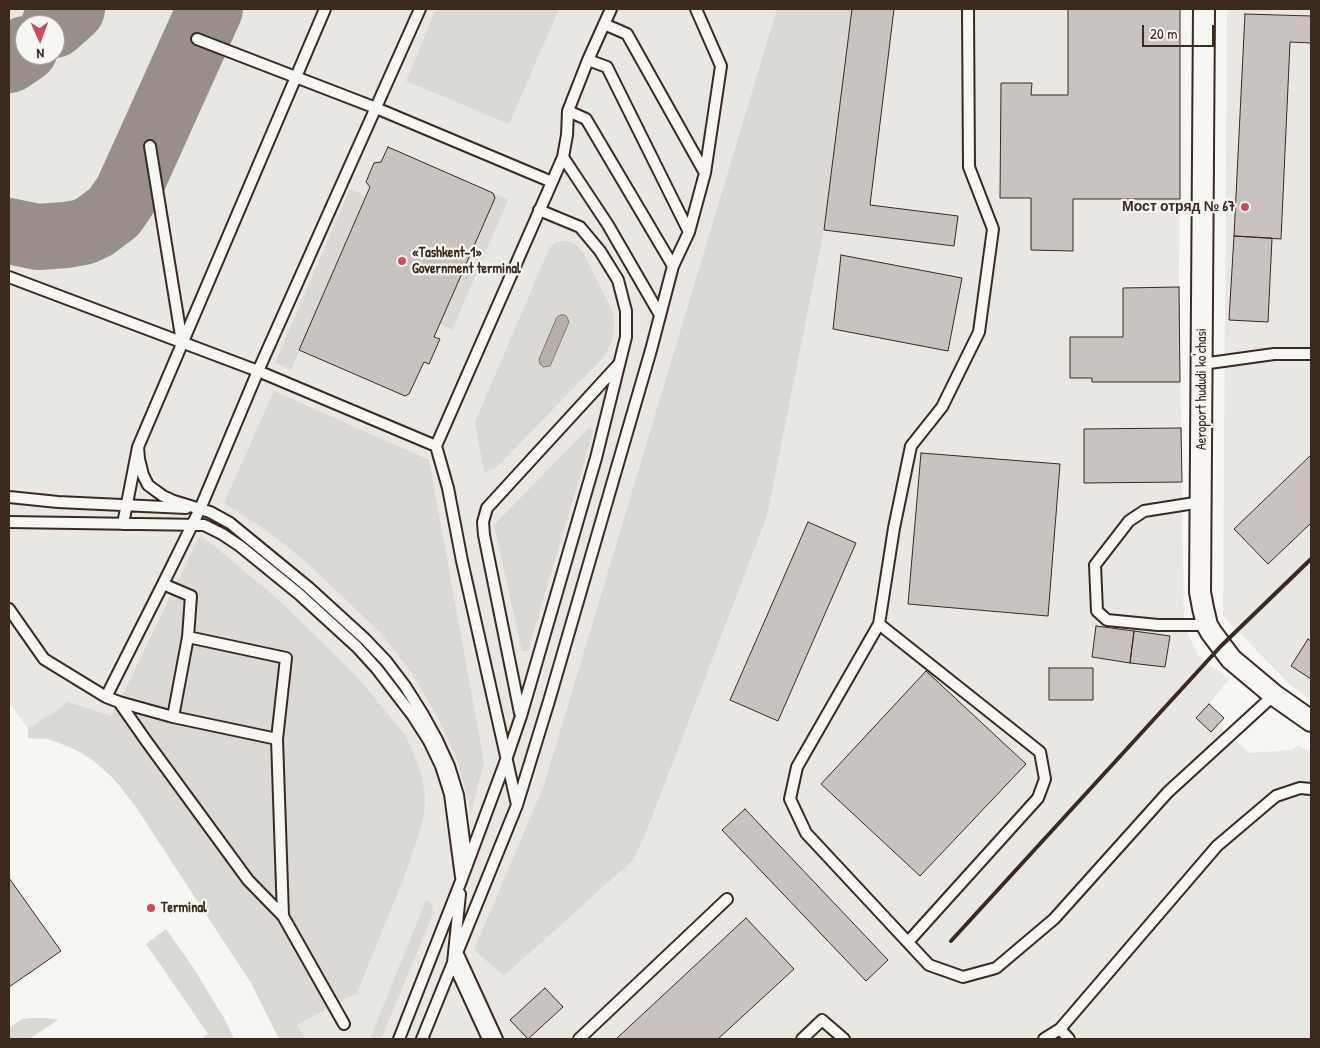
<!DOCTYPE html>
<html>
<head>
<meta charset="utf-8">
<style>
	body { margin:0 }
	#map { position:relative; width:1320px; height:1048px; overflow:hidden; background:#f6f6f2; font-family:"Patrick Hand",sans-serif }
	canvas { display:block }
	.frame { position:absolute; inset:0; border:10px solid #3b2a1e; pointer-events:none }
	.north { position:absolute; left:15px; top:15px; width:50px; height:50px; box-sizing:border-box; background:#f6f6f2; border:1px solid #aba49d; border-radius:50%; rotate:178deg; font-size:14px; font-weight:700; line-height:20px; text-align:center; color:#3b2a1e }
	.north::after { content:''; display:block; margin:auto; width:18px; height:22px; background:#d1495b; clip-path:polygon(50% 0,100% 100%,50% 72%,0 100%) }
	.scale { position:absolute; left:1142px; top:25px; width:72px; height:22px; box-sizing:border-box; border:2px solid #3b2a1e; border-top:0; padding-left:6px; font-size:15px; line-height:18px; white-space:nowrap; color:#3b2a1e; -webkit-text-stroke:4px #f6f6f2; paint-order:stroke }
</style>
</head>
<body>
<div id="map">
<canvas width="1320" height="1048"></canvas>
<div class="frame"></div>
<div class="north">N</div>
<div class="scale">20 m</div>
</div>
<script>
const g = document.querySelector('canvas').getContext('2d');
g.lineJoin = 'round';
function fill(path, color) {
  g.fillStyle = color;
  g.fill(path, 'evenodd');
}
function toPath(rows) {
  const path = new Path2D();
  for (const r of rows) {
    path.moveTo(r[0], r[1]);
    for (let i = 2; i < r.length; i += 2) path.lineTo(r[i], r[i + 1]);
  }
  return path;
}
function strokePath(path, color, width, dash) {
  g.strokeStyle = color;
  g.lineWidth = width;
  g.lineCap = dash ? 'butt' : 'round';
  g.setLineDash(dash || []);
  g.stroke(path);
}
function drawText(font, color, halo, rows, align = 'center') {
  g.font = font + ' "Patrick Hand",sans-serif';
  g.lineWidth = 4.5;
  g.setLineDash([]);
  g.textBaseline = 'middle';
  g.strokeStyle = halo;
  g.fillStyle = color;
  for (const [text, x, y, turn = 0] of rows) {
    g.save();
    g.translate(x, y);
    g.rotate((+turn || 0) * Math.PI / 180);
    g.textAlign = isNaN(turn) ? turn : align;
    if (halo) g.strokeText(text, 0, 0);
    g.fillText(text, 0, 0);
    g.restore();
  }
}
fill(toPath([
	[9,9,1180,9,1179,287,1184,625,1199,657,1229,679,1203,711,1249,753,1293,750,1298,745,1311,753,1311,1039,306,1039,267,975,251,983,136,807,114,779,93,760,76,750,57,742,47,739,28,738,28,729,9,702],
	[25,25,55,25,55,55,25,55],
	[1227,9,1311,9,1311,699,1291,686,1223,616]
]), '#e8e7e2');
fill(toPath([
	[436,9,559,9,509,124,406,81],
	[777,9,852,9,824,230,767,516,645,835,633,860,504,976,474,950,544,785],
	[350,189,366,196,291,370,275,363],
	[493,193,508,200,452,330,440,324,495,198],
	[567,241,577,245,584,254,614,315,614,330,611,344,603,358,495,469,484,472,475,422,549,249,555,242],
	[274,391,429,460,484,762,471,812,458,762,437,716,411,672,380,632,305,561,266,530,224,503],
	[589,428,591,428,593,432,528,651,522,651,494,525],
	[200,535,241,568,282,603,357,677,403,732,410,745,422,776,425,800,424,814,421,828,403,880,357,993,297,1025,306,1039,279,1039,251,983,136,807,114,779,93,760,76,750,57,742,47,739,28,738,28,730,68,702,111,716,119,702],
	[426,900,429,902,432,906,433,914,381,1039,370,1039],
	[166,929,194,969,224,1018,234,1039,201,1039,208,1034,146,944],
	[31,1018,48,1018,58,1020,29,1039,9,1039,9,1028,22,1019]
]), '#dad9d3');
const water = toPath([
	[561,315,565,315,567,317,569,322,551,364,550,366,543,367,540,364,539,359,557,317,561,315]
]);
fill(water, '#b6b0a9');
strokePath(water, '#857a71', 1);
strokePath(toPath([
	[54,25,72,9],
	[9,60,25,49],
	[9,231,38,237,66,235,83,232,94,227,114,212,127,193,210,9]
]), '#989088', 66);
const building = toPath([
	[852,9,894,9,870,205,958,216,954,246,824,230,852,9],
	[1068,9,1180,9,1180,199,1073,199,1073,251,1031,250,1031,198,1000,198,1001,83,1032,83,1031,95,1068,95,1068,9],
	[1245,14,1311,16,1311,43,1290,42,1281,239,1234,236,1245,14],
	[388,147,493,193,495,198,434,337,440,339,429,364,424,362,409,394,405,396,299,350,370,187,366,182,374,163,381,162,388,147],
	[1234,236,1272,238,1268,322,1229,320,1234,236],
	[841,255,962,278,948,351,833,329,841,255],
	[1179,287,1180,382,1092,382,1092,378,1070,378,1070,337,1123,337,1123,288,1179,287],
	[1181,428,1182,482,1084,483,1084,429,1181,428],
	[921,453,1060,464,1048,616,908,604,921,453],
	[1311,455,1311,523,1268,564,1234,529,1311,455],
	[808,522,856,543,778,721,730,700,808,522],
	[1096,626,1134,631,1130,663,1092,657,1096,626],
	[1134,631,1170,636,1165,667,1130,663,1134,631],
	[1308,639,1311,641,1311,679,1291,666,1308,639],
	[1049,668,1093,668,1093,700,1049,700,1049,668],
	[926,671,1026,764,920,876,821,784,926,671],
	[1209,704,1224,718,1211,732,1196,718,1209,704],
	[745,809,888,960,866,981,722,830,745,809],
	[9,878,61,951,9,987,9,878],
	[746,918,794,969,718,1039,616,1039,746,918],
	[545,988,563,1007,528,1039,510,1020,545,988]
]);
fill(building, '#c8c3be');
strokePath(building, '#3b2a1e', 1);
const lane = toPath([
	[696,9,721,66,705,173],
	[968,9,969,167,993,229,979,332,942,407,911,446,894,528,879,624,797,767,790,799,806,833,929,965,963,977,996,968,1054,919,1168,792,1274,695],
	[604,24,627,34,705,173,689,232],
	[197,39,376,108,552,182],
	[568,111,586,119,673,266,689,232,607,67,588,60],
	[150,146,182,342],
	[563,157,567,135,568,111,588,60,611,9],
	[9,277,258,371,436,446],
	[1202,364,1274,354,1311,354],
	[138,447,139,459,143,475,148,485,152,488,163,496,174,501,210,512,230,523,308,587,365,639,386,661,405,686,422,713,437,740,449,766,458,795,467,863],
	[9,497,58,502,186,508],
	[1201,502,1144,511,1129,521,1095,565,1097,611,1107,620,1158,625,1207,625],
	[9,522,204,525,222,534,240,546,299,594,357,647,377,669,413,716,429,741,441,766,450,794,461,877],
	[123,524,138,447,325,9],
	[163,584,191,596,188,637],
	[9,609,44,659,106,697,119,702,173,717,188,637,286,658,277,739,283,916,344,1024],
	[879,624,1040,752,1045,779,1038,798,908,942],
	[106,697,163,584,200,509,258,371,420,9],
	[119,702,147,742,248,880,283,916],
	[520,713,484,535,483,522,487,508,619,364],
	[173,717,277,739],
	[517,805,462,561,448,488,436,446,563,157,608,225,660,315],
	[460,894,453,963,488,1039],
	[457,949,457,952,497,1039],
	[1060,1029,1069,1039],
	[399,1039,461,881,506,760,521,716,596,458,626,337,626,311,618,280,600,251,580,227,539,210],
	[422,1039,517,805,549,701,651,350,673,266],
	[579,1039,727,899],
	[802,1039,822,1020,844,1039],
	[1044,1039,1060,1029,1217,846,1276,796,1300,788,1311,789]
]);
const street = toPath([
	[1204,9,1200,592,1203,608,1207,625,1211,632,1231,659,1274,695,1311,721]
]);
strokePath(lane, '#3b2a1e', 14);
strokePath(street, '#3b2a1e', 24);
strokePath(lane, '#f6f6f2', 10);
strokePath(street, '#f6f6f2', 20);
strokePath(toPath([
	[951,941,1221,646,1311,559]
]), '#3b2a1e', 4);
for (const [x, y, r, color] of [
	[1245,207,5,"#d1495b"],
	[402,261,5,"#d1495b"],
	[151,908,5,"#d1495b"]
]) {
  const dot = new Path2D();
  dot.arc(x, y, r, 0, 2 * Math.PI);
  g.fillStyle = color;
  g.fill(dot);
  strokePath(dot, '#f6f6f2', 2);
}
drawText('bold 14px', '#3b2a1e', '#f6f6f2', [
	["Мост отряд № 67",1235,207,"right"],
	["«Tashkent-1»",412,253],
	["Government terminal",412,269],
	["Terminal",161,908]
], 'left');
drawText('14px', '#3b2a1e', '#f6f6f2', [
	["Aeroport hududi ko'chasi",1202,389,-90]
]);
</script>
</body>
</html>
